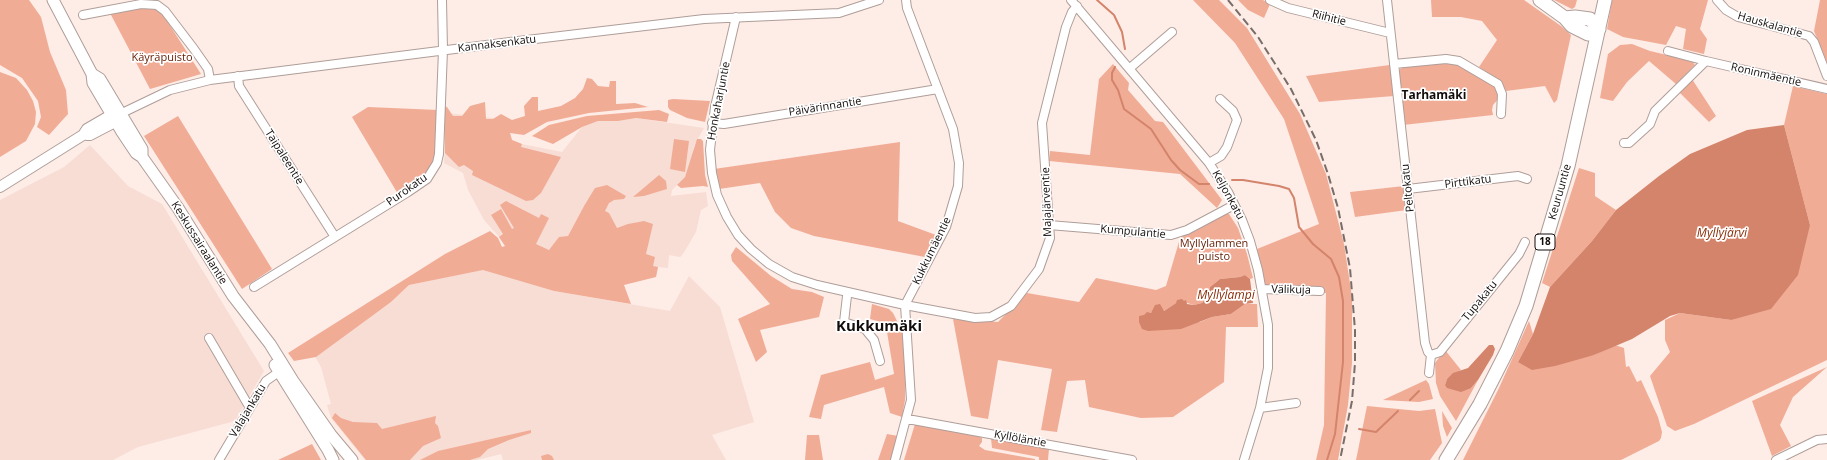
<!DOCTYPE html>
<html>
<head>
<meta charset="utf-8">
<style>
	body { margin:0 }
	canvas { display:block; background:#feece6 }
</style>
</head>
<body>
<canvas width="1827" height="460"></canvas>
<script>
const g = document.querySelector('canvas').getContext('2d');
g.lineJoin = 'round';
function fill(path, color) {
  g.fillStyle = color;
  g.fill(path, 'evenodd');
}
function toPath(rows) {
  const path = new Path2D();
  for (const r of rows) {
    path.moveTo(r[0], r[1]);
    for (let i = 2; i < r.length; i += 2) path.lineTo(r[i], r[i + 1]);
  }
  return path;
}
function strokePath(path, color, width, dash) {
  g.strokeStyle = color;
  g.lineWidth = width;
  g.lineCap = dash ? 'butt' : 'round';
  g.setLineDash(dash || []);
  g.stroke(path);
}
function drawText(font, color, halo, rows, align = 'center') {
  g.font = font + ' "Open Sans",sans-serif';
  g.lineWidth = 3.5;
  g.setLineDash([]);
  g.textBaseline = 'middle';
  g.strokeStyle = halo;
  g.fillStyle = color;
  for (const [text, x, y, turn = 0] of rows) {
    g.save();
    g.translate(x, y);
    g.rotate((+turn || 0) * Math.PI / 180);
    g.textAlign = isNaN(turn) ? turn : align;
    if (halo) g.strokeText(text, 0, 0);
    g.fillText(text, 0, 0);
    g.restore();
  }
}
fill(toPath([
	[446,113,512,120,510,133,512,140,522,144,562,152,582,127,598,121,618,121,636,118,704,128,694,146,692,158,685,177,672,190,671,196,706,192,708,206,701,210,696,232,683,254,680,257,669,255,668,268,658,267,656,277,584,206,568,236,549,250,535,244,505,246,499,237,484,220,468,190,463,173,444,163],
	[90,145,128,186,162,204,264,371,235,421,138,447,113,460,0,460,0,200,64,167],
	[486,269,554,291,670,311,689,276,720,307,754,422,712,435,726,460,503,460,501,454,477,460,365,460,331,418,327,405,331,404,321,367,313,353,391,302,409,285]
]), '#f8ddd5');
fill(toPath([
	[0,0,29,0,41,17,50,52,66,90,68,114,49,135,37,127,41,117,38,101,22,78,0,65],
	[1193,0,1219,0,1247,28,1300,114,1326,174,1344,244,1352,297,1352,363,1348,405,1338,460,1316,460,1324,425,1326,293,1267,292,1257,249,1319,224,1284,119,1235,43],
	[1238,0,1263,0,1270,4,1264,18,1248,10],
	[1431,0,1524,0,1561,26,1571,35,1557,100,1554,103,1545,86,1506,91,1501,82,1479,67,1497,40,1482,21,1461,17,1432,17],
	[1554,0,1577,0,1575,7,1572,9],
	[1612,0,1708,0,1700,29,1707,39,1704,54,1683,49,1686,29,1676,26,1666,45,1623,37,1607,29],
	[1820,0,1827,0,1827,63,1814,31],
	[141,7,155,7,162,13,201,74,150,89,110,13],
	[1632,44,1650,51,1692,61,1695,65,1676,84,1649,61,1627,82,1613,101,1600,98,1608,54,1620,45],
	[1446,63,1458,65,1494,85,1498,90,1499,98,1493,105,1492,110,1493,115,1403,125,1398,75,1400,69,1405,66],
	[1113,64,1129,83,1128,90,1155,121,1163,122,1222,200,1217,208,1180,174,1049,161,1050,151,1090,155,1099,79],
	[1390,65,1394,96,1319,102,1306,76],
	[0,72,16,78,27,90,33,101,36,112,35,124,26,141,0,157],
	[587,78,592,79,598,86,609,87,610,81,616,81,616,104,635,103,648,107,589,113,547,122,524,135,510,133,512,140,522,144,521,147,561,157,541,193,533,200,526,201,472,175,473,171,464,165,459,167,445,153,444,106,447,107,453,116,462,116,470,106,485,102,486,119,493,119,501,114,512,120,525,116,524,106,532,97,538,97,538,111,561,106,575,98,583,89],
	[1692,79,1716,116,1709,122,1679,92],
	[1793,86,1827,94,1827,360,1694,424,1675,431,1667,426,1650,376,1670,352,1665,340,1665,320,1680,313,1731,320,1810,225,1784,125],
	[673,99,710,101,705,122,687,118,670,110,668,107,668,100],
	[368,107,438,110,434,163,424,178,398,194,352,117],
	[659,110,669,114,667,122,636,118,618,121,598,121,582,127,553,144,532,136,549,125,587,116],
	[178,116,272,269,242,289,144,136],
	[674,139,689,141,685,172,670,169],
	[697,139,701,139,703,141,705,175,708,187,703,186,681,188,677,185,685,177],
	[900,142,898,221,936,235,925,257,814,236,791,228,775,212,760,183,719,189,714,169],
	[1579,168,1595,173,1595,196,1616,210,1592,241,1550,287,1542,283],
	[659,175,666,181,667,189,644,196,633,197],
	[607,185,626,196,624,199,614,200,609,203,605,211,609,213,617,228,628,224,644,221,653,224,646,254,655,257,653,266,658,267,656,277,624,285,631,304,554,291,483,270,409,285,391,302,316,357,294,361,288,353,445,254,490,231,498,238,502,247,505,246,499,237,503,234,491,215,501,209,512,229,514,228,500,205,506,201,539,218,541,214,549,218,536,244,549,250,559,237,568,236,584,206,595,188],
	[1404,186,1407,210,1355,217,1350,192],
	[1223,214,1229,214,1238,228,1247,254,1253,278,1250,279,1245,275,1240,277,1220,279,1210,287,1208,296,1202,303,1194,305,1184,302,1176,303,1164,311,1161,309,1150,313,1200,322,1212,317,1231,314,1245,304,1257,304,1258,327,1226,327,1224,382,1173,417,1141,418,1089,407,1085,380,1067,381,1057,432,1041,430,1052,369,998,360,988,419,971,416,953,319,998,322,1027,293,1079,302,1096,278,1156,290,1166,286,1181,235],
	[736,247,771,276,792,289,812,292,824,297,819,317,760,330,767,352,756,362,738,319,770,304,732,261,731,255],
	[872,304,889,309,893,313,903,333,906,362,905,400,902,417,890,413,884,387,824,405,821,419,809,417,821,375,870,362,875,380,894,374,887,332,881,322,870,319],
	[1529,321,1533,334,1518,362,1594,355,1615,345,1624,348,1626,367,1629,366,1637,382,1641,380,1658,417,1662,432,1661,438,1659,441,1621,460,1463,460,1499,388],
	[1445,350,1461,370,1447,379,1445,385,1471,388,1478,380,1456,421,1440,396,1436,383,1435,363],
	[1827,367,1793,397,1780,425,1791,446,1772,456,1752,401],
	[1426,380,1429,384,1433,399,1419,402,1383,400],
	[1367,406,1419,411,1435,409,1442,443,1430,460,1356,460],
	[1442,411,1452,428,1447,437,1443,426],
	[335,413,341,418,353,422,377,423,382,429,436,416,435,423,438,426,441,438,423,446,410,460,366,460,332,418],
	[915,424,979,436,982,438,982,442,979,446,985,450,1035,459,1035,460,904,460],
	[531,430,531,433,509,440,488,449,480,457,470,460,420,460,438,451],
	[887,434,898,436,892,460,878,460],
	[807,435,819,435,823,460,805,460],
	[991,438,1049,449,1048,460,1039,460,1039,457,992,448],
	[312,444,321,460,278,460],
	[548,454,552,456,554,460,542,460,541,456]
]), '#f1ac96');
fill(toPath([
	[1784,125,1810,225,1798,275,1771,309,1731,320,1680,313,1670,316,1632,339,1594,355,1555,366,1532,370,1518,362,1533,334,1550,287,1592,241,1616,210,1659,176,1690,154,1747,130],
	[1245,275,1250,279,1253,303,1245,304,1231,314,1212,317,1181,329,1148,331,1142,329,1139,322,1139,316,1144,315,1147,312,1151,313,1155,305,1160,304,1164,311,1176,303,1177,300,1182,299,1184,301,1186,300,1187,304,1194,305,1202,303,1208,296,1210,287,1220,279,1240,277],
	[1489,345,1493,345,1495,349,1493,355,1478,380,1471,388,1461,392,1447,388,1445,385,1447,379,1453,373,1468,368]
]), '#d3846b');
strokePath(toPath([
	[1097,0,1114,15,1122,32,1125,49],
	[1115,67,1112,73,1112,80,1118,90,1124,109,1151,129,1171,160,1180,170,1199,184,1209,184],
	[1232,180,1243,180,1279,186,1289,189,1294,198,1299,227,1313,244,1331,259,1339,277,1343,301,1343,362,1335,434,1327,460],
	[1410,400,1419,391],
	[1359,429,1376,432,1398,411]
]), '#d3846b', 2);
const minor = toPath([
	[1071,0,1209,163,1228,192,1242,220,1250,241,1258,270,1268,325,1268,368,1260,408,1244,460],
	[1270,0,1288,8,1390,33],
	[1387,0,1425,343,1428,352,1431,355,1429,373],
	[1717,0,1726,10,1738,17,1809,36,1814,42,1827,76],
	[83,15,141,4,157,5,165,11,194,49,208,69,210,80],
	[736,17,715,107,710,150,712,173,717,195,727,217,738,235,751,249,769,264,792,277,817,285,905,305,975,318,991,317,1011,306,1039,269,1050,238,1042,123,1066,27,1072,12,1077,6],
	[1668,51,1706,61],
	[1394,64,1446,59,1459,61,1498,84,1502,94,1501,114],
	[1130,68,1172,32],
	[238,76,239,86,335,237],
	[120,114,170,90,210,80,510,42,704,19,839,13,879,0],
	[712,123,724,124,938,89],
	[1624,143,1629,143,1650,124,1655,111,1706,61,1827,89],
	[1209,163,1221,156,1227,147,1237,120,1233,111,1220,99],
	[1408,189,1518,176,1527,179],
	[1049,225,1171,235,1187,230,1234,205],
	[254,287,408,192,427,179,437,163,439,154,443,50,442,0],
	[1262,289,1320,291],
	[847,296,844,322,865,329,874,340,880,361],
	[209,338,250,408],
	[1431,355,1440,352,1519,254,1525,242],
	[1260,408,1296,403],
	[907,420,913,420,1132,460],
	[219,460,266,381,283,369],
	[895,460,911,400,905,305,946,227,958,186,959,163,953,129,907,8,906,0],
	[1776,460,1817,440,1827,439]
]);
const tertiary = toPath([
	[87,135,90,135,115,122,119,114],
	[0,187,83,135,87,129,111,115,120,114]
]);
const secondary = toPath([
	[53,0,92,74,93,83,122,132,136,153,142,157,178,208,233,296,270,344,293,381,331,435,352,460],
	[92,74,100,79,142,149,142,157],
	[275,365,328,450,333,460]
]);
const trunk = toPath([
	[1540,0,1565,18,1572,26,1588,34,1599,29],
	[1565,18,1575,17,1590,19,1599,29],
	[1446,460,1480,404,1507,351,1526,306,1568,166,1605,0]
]);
strokePath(minor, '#af9e99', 10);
strokePath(tertiary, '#af9e99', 12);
strokePath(secondary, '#af9e99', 13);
strokePath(trunk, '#af9e99', 15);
strokePath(minor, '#fff', 8);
strokePath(tertiary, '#fff', 10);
strokePath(secondary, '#fff', 11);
strokePath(trunk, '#fff', 13);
strokePath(toPath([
	[1228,0,1258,37,1291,89,1316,140,1328,174,1338,208,1350,268,1355,330,1355,363,1352,401,1340,460]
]), '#786d69', 2, [8, 4]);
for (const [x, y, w] of [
	[1545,242,20]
]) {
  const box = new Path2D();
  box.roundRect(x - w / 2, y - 8, w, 16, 3);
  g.fillStyle = '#fff';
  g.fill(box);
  strokePath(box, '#120c0a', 1);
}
drawText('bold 10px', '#120c0a', null, [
	["18",1545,242]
]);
drawText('11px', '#120c0a', '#fff', [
	["Riihitie",1329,18,14],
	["Hauskalantie",1770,25,16],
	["Kannaksenkatu",497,44,-7],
	["Roninmäentie",1766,75,13],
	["Honkaharjuntie",719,101,-79],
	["Päivärinnantie",825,107,-9],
	["Taipaleentie",284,157,58],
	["Pirttikatu",1468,182,-7],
	["Peltokatu",1408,188,-96],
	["Purokatu",407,190,-35],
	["Keuruuntie",1560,192,-74],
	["Keljonkatu",1228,195,61],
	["Majajärventie",1047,202,-92],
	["Kumpulantie",1133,232,5],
	["Keskussairaalantie",199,243,58],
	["Kukkumäentie",932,251,-64],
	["Välikuja",1291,290,1],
	["Tupakatu",1480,301,-51],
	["Valajankatu",248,411,-59],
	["Kyllöläntie",1020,439,10]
]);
drawText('11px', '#641d03', '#fff', [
	["Käyräpuisto",162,58],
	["Myllylammen",1214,244],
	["puisto",1214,257]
]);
drawText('bold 12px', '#120c0a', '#fff', [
	["Tarhamäki",1434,96]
]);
drawText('italic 12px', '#8a2d08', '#fff', [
	["Myllyjärvi",1722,234],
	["Myllylampi",1226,296]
]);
drawText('bold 15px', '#120c0a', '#fff', [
	["Kukkumäki",879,327]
]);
</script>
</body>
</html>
